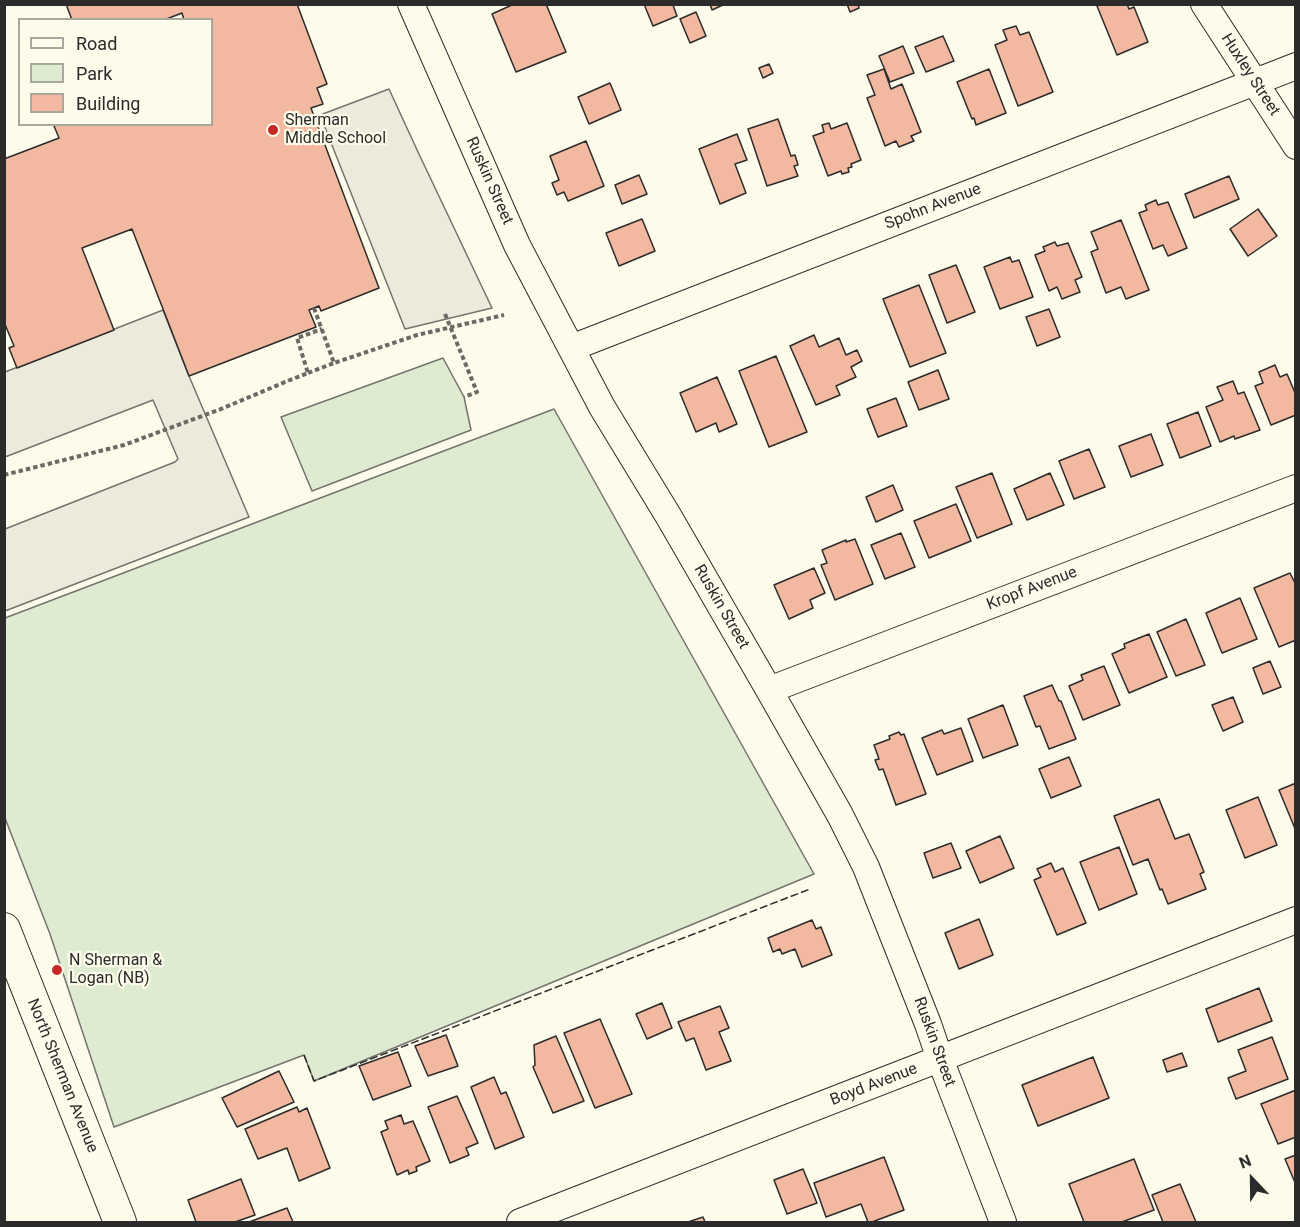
<!DOCTYPE html>
<html>
<head>
<meta charset="utf-8">
<style>
	body { margin:0 }
	#map { position:relative; width:1300px; height:1227px; overflow:hidden; background:#fdfbea; font-family:Roboto,sans-serif }
	canvas { display:block }
	.frame { position:absolute; inset:0; border:6px solid #2b2b2b; pointer-events:none }
	.legend { position:absolute; left:18px; top:18px; width:195px; height:108px; box-sizing:border-box; background:#fdfbea; border:2px solid #a9a89e; margin:0; padding:8px 10px; list-style:none; font-size:18px; color:#2b2b2b }
	.legend li { display:flex; align-items:center; gap:12px; height:30px }
	.legend b { width:30px; border:2px solid #a9a89e }
	.north { position:absolute; left:1222px; top:1149px; width:60px; height:60px; -webkit-text-stroke:4px #fdfbea; paint-order:stroke; rotate:338deg; font-size:16px; font-weight:700; line-height:24px; text-align:center; color:#2b2b2b }
	.north::after { content:''; display:block; margin:auto; width:21px; height:27px; background:#2b2b2b; clip-path:polygon(50% 0,100% 100%,50% 72%,0 100%) }
</style>
</head>
<body>
<div id="map">
<canvas width="1300" height="1227"></canvas>
<div class="frame"></div>
<ul class="legend">
<li><b style="height:8px;background:#fdfbea"></b>Road</li>
<li><b style="height:16px;background:#deebd1"></b>Park</li>
<li><b style="height:16px;background:#f2b8a0"></b>Building</li>
</ul>
<div class="north">N</div>
</div>
<script>
const g = document.querySelector('canvas').getContext('2d');
g.lineJoin = 'round';
function fill(path, color) {
  g.fillStyle = color;
  g.fill(path, 'evenodd');
}
function toPath(rows) {
  const path = new Path2D();
  for (const r of rows) {
    path.moveTo(r[0], r[1]);
    for (let i = 2; i < r.length; i += 2) path.lineTo(r[i], r[i + 1]);
  }
  return path;
}
function strokePath(path, color, width, dash) {
  g.strokeStyle = color;
  g.lineWidth = width;
  g.lineCap = dash ? 'butt' : 'round';
  g.setLineDash(dash || []);
  g.stroke(path);
}
function drawText(font, color, halo, rows, align = 'center') {
  g.font = font + ' Roboto,sans-serif';
  g.lineWidth = 4.5;
  g.setLineDash([]);
  g.textBaseline = 'middle';
  g.strokeStyle = halo;
  g.fillStyle = color;
  for (const [text, x, y, turn = 0] of rows) {
    g.save();
    g.translate(x, y);
    g.rotate((+turn || 0) * Math.PI / 180);
    g.textAlign = isNaN(turn) ? turn : align;
    if (halo) g.strokeText(text, 0, 0);
    g.fillText(text, 0, 0);
    g.restore();
  }
}
const green = toPath([
	[443,358,464,397,471,430,312,491,281,417,443,358],
	[554,409,814,874,314,1081,304,1055,114,1127,50,934,5,818,5,618,554,409]
]);
fill(green, '#deebd1');
strokePath(green, '#74746e', 1.5);
const parking = toPath([
	[389,89,418,152,492,308,405,329,320,115,389,89],
	[163,310,189,376,249,517,5,611,5,529,175,462,178,459,153,400,5,457,5,372,163,310]
]);
fill(parking, '#eceadb');
strokePath(parking, '#74746e', 1.5);
const building = toPath([
	[66,4,297,4,327,84,317,88,323,104,311,108,379,288,321,311,319,306,309,310,316,327,189,376,132,229,82,248,114,330,17,368,9,348,14,346,4,322,4,159,59,138,54,126,58,124,212,124,212,20,184,20,182,13,164,20,72,20,66,4],
	[514,4,546,4,566,52,516,72,492,14,514,4],
	[644,4,675,4,673,5,677,16,653,26,644,4],
	[710,4,725,4,712,10,710,4],
	[847,4,858,4,859,8,850,12,847,4],
	[1101,4,1127,4,1129,9,1134,7,1148,42,1117,55,1097,6,1101,4],
	[696,12,706,36,690,43,680,19,696,12],
	[1016,26,1020,35,1029,32,1053,92,1018,106,995,45,1007,40,1003,30,1016,26],
	[943,36,954,61,926,72,915,47,943,36],
	[903,46,914,73,890,82,879,56,903,46],
	[769,64,773,73,763,78,759,68,769,64],
	[884,69,891,89,902,84,921,132,911,136,914,141,899,147,896,141,885,146,867,98,875,95,867,75,884,69],
	[989,69,1006,113,976,125,974,118,972,119,957,82,989,69],
	[610,83,621,110,589,124,578,97,610,83],
	[778,119,791,156,795,155,798,165,794,166,798,176,767,186,748,129,778,119],
	[829,123,831,129,847,123,861,160,851,164,852,167,848,168,849,172,842,174,841,171,828,176,813,136,824,132,822,125,829,123],
	[737,134,747,160,735,164,746,193,720,204,699,149,737,134],
	[586,141,604,186,568,201,564,192,557,195,552,183,559,180,550,156,586,141],
	[639,175,647,194,622,204,615,185,639,175],
	[1229,176,1239,199,1194,218,1185,194,1229,176],
	[1156,200,1158,205,1168,202,1187,248,1168,256,1163,245,1153,249,1139,213,1147,210,1145,205,1156,200],
	[1258,209,1277,236,1248,256,1230,229,1258,209],
	[642,219,655,251,619,266,606,233,642,219],
	[1121,220,1149,290,1126,299,1121,287,1106,293,1091,252,1098,249,1091,232,1121,220],
	[1055,242,1057,246,1068,243,1082,277,1075,280,1080,292,1062,299,1057,287,1049,291,1035,255,1045,251,1043,247,1055,242],
	[1010,257,1012,262,1019,260,1033,297,1000,309,984,267,1010,257],
	[956,265,975,312,947,323,929,275,956,265],
	[919,285,946,353,910,367,883,299,919,285],
	[1049,309,1060,337,1037,346,1026,317,1049,309],
	[814,335,819,347,839,338,846,355,857,350,862,361,851,367,856,377,836,386,840,395,816,405,790,346,814,335],
	[776,356,807,432,769,447,739,371,776,356],
	[1275,365,1280,377,1287,374,1296,395,1296,415,1271,425,1255,386,1263,383,1259,372,1275,365],
	[938,370,949,399,919,410,908,382,938,370],
	[717,377,737,424,719,432,716,423,696,432,680,393,717,377],
	[1233,381,1238,394,1244,392,1260,430,1235,439,1234,436,1220,442,1206,407,1223,400,1217,387,1233,381],
	[896,398,907,426,878,437,867,409,896,398],
	[1198,412,1211,446,1180,458,1167,424,1198,412],
	[1151,434,1163,465,1131,477,1119,446,1151,434],
	[1089,449,1105,487,1074,499,1059,461,1089,449],
	[992,473,1012,524,977,538,956,487,992,473],
	[1050,473,1064,505,1027,520,1014,489,1050,473],
	[893,485,903,510,876,522,866,497,893,485],
	[956,504,971,541,929,558,914,521,956,504],
	[901,533,915,567,885,579,871,545,901,533],
	[855,539,873,584,835,600,821,565,827,563,822,550,846,540,846,542,855,539],
	[814,568,825,593,810,600,813,608,789,619,774,585,814,568],
	[1290,573,1296,585,1296,640,1279,647,1254,588,1290,573],
	[1240,598,1257,639,1222,653,1206,613,1240,598],
	[1186,619,1205,665,1176,676,1157,632,1186,619],
	[1149,634,1167,677,1129,693,1112,654,1125,648,1124,644,1149,634],
	[1270,661,1281,687,1263,694,1253,668,1270,661],
	[1104,666,1120,705,1083,720,1069,686,1083,680,1081,675,1104,666],
	[1052,685,1059,701,1061,701,1076,739,1049,749,1040,726,1036,727,1024,696,1052,685],
	[1233,697,1243,722,1223,731,1212,705,1233,697],
	[1003,705,1018,745,983,758,968,719,1003,705],
	[961,728,973,761,937,775,922,738,942,730,944,734,961,728],
	[899,732,901,735,904,734,926,794,896,805,883,769,879,770,875,760,879,759,874,745,890,739,889,736,899,732],
	[1069,757,1081,786,1051,798,1039,769,1069,757],
	[1296,783,1296,831,1279,790,1296,783],
	[1258,797,1277,845,1245,858,1226,810,1258,797],
	[1159,799,1175,839,1189,834,1204,872,1200,874,1206,889,1168,904,1162,889,1160,890,1148,859,1133,865,1114,816,1159,799],
	[1000,836,1014,868,980,883,966,851,1000,836],
	[951,843,961,868,933,878,924,853,951,843],
	[1119,847,1137,894,1099,910,1080,862,1119,847],
	[1051,863,1055,872,1063,868,1086,923,1057,935,1034,880,1041,877,1037,869,1051,863],
	[979,919,993,955,959,969,945,933,979,919],
	[812,920,816,929,821,927,832,955,802,967,795,949,782,954,780,949,773,952,768,938,812,920],
	[1259,988,1272,1021,1218,1042,1206,1009,1259,988],
	[662,1003,672,1028,647,1039,636,1014,662,1003],
	[720,1006,729,1028,719,1032,731,1061,706,1070,694,1038,686,1041,678,1022,720,1006],
	[600,1019,632,1094,595,1108,564,1033,600,1019],
	[446,1035,458,1066,428,1076,415,1046,446,1035],
	[556,1036,584,1101,553,1113,533,1067,535,1065,534,1045,556,1036],
	[1272,1037,1288,1079,1236,1099,1228,1078,1246,1071,1238,1050,1272,1037],
	[398,1052,411,1086,373,1100,359,1066,398,1052],
	[1182,1053,1187,1066,1167,1072,1163,1060,1182,1053],
	[1093,1057,1109,1098,1038,1126,1022,1085,1093,1057],
	[279,1071,294,1102,237,1127,222,1098,279,1071],
	[494,1077,501,1094,506,1092,524,1137,495,1149,471,1087,494,1077],
	[1296,1090,1296,1137,1278,1144,1261,1104,1296,1090],
	[457,1096,478,1143,466,1148,469,1155,450,1163,428,1107,457,1096],
	[297,1107,299,1112,307,1108,330,1168,299,1181,287,1148,258,1159,245,1129,297,1107],
	[401,1115,404,1124,413,1121,430,1161,416,1167,417,1171,409,1174,408,1170,397,1175,381,1132,388,1129,385,1121,401,1115],
	[1296,1155,1296,1185,1285,1159,1296,1155],
	[884,1157,904,1210,872,1222,868,1222,861,1204,826,1217,814,1183,884,1157],
	[1134,1159,1154,1210,1122,1222,1084,1222,1069,1184,1134,1159],
	[803,1169,817,1203,787,1214,774,1180,803,1169],
	[241,1179,255,1215,235,1222,196,1222,188,1200,241,1179],
	[1180,1184,1196,1222,1163,1222,1152,1195,1180,1184],
	[287,1208,293,1222,249,1222,287,1208],
	[703,1217,705,1222,688,1222,703,1217]
]);
fill(building, '#f2b8a0');
strokePath(building, '#2b2b2b', 1.5);
const minor = toPath([
	[411,4,517,245,602,407,669,517,769,690,840,815,866,867,928,1024,940,1059,1003,1222],
	[1204,4,1296,146],
	[571,348,1296,66],
	[769,690,1296,488],
	[520,1222,1296,920]
]);
const tertiary = toPath([
	[4,929,120,1222]
]);
strokePath(minor, '#2b2b2b', 28);
strokePath(tertiary, '#2b2b2b', 34);
strokePath(toPath([
	[314,308,334,363,417,335,504,315],
	[445,314,477,392,464,397],
	[308,373,334,363],
	[4,475,124,445,221,409,290,380,308,373,297,338,322,329]
]), '#6a6964', 4, [4.5, 3]);
strokePath(minor, '#fdfbea', 26);
strokePath(tertiary, '#fdfbea', 32);
strokePath(toPath([
	[304,1055,314,1081,810,889]
]), '#2b2b2b', 1.5, [8, 3]);
for (const [x, y, r, color] of [
	[273,130,6,"#c62828"],
	[57,970,6,"#c62828"]
]) {
  const dot = new Path2D();
  dot.arc(x, y, r, 0, 2 * Math.PI);
  g.fillStyle = color;
  g.fill(dot);
  strokePath(dot, '#fdfbea', 2);
}
drawText('16px', '#2b2b2b', '#fdfbea', [
	["Huxley Street",1250,75,57],
	["Ruskin Street",489,181,66],
	["Spohn Avenue",933,207,-21],
	["Kropf Avenue",1032,589,-21],
	["Ruskin Street",721,607,60],
	["Ruskin Street",934,1042,70],
	["North Sherman Avenue",62,1076,68],
	["Boyd Avenue",874,1085,-21]
]);
drawText('16px', '#2b2b2b', '#fdfbea', [
	["Sherman",285,121],
	["Middle School",285,139],
	["N Sherman &",69,961],
	["Logan (NB)",69,979]
], 'left');
</script>
</body>
</html>
